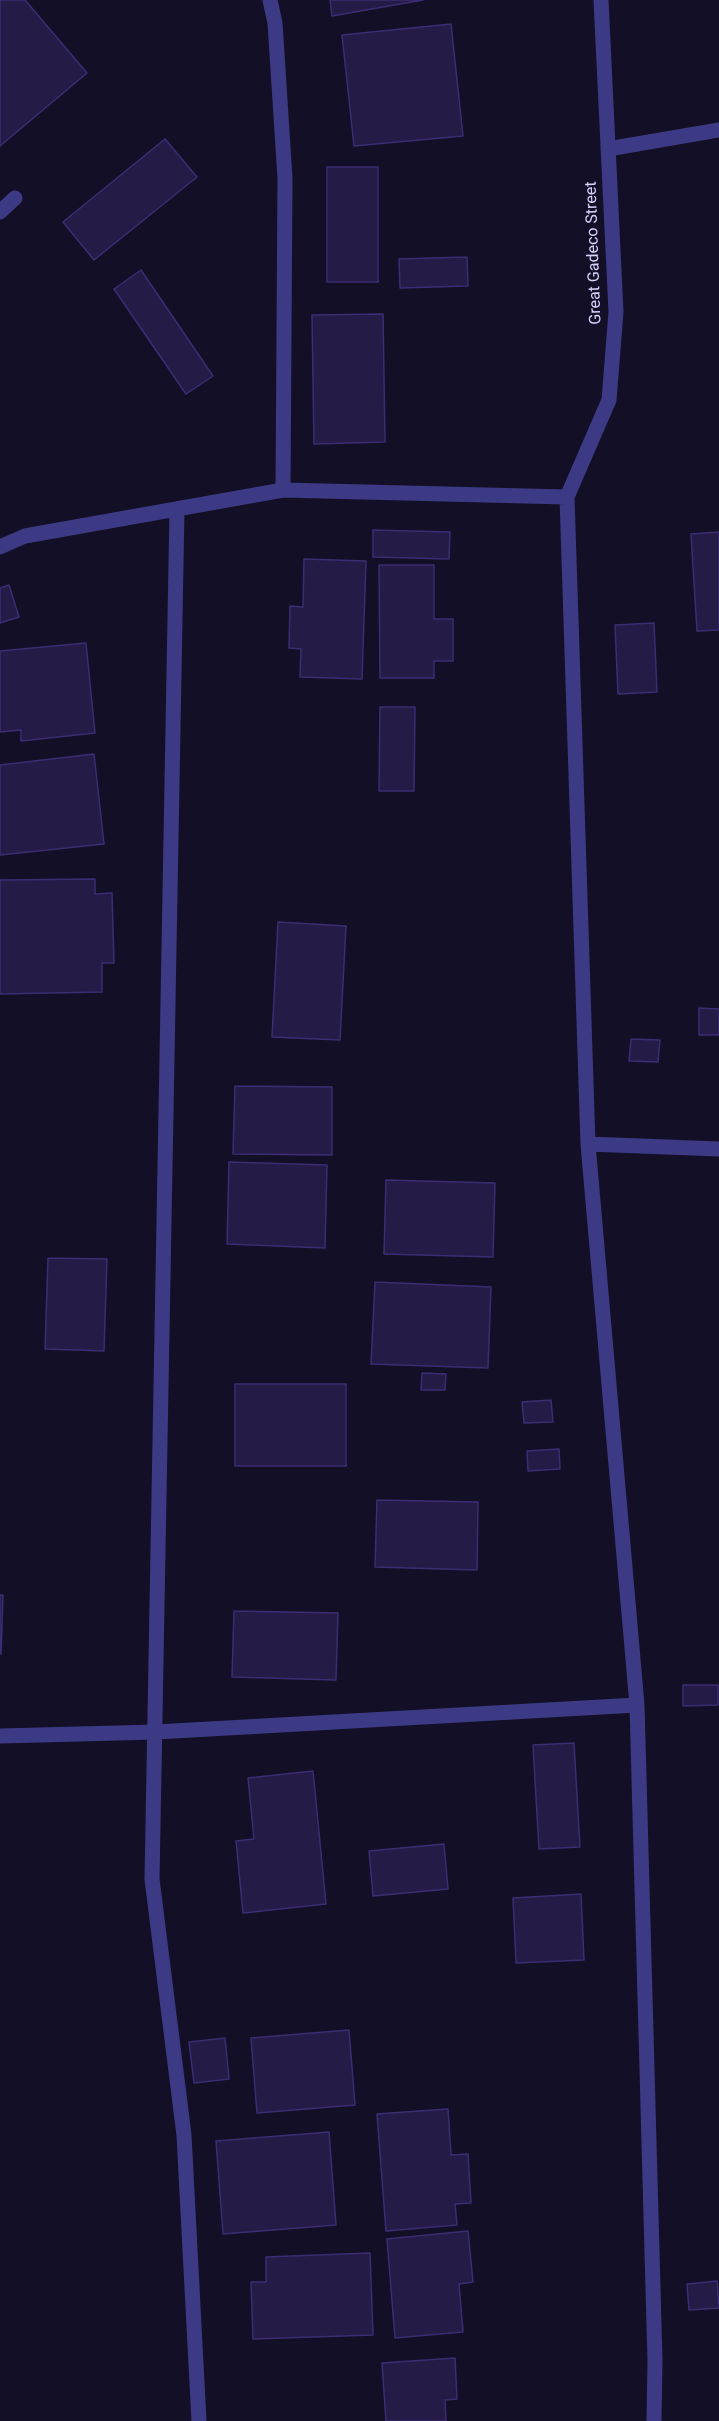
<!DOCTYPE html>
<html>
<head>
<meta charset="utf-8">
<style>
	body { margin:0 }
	canvas { display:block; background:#130f26 }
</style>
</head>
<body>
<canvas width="719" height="2421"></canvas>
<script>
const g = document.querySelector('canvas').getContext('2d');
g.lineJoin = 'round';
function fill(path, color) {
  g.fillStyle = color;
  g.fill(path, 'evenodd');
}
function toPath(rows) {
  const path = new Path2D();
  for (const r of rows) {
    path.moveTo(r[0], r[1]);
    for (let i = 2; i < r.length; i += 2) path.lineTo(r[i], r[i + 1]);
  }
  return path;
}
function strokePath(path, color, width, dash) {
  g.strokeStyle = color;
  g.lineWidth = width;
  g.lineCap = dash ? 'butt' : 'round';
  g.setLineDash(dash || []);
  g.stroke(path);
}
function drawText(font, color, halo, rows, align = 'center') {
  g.font = font + ' Roboto,sans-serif';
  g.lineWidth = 4.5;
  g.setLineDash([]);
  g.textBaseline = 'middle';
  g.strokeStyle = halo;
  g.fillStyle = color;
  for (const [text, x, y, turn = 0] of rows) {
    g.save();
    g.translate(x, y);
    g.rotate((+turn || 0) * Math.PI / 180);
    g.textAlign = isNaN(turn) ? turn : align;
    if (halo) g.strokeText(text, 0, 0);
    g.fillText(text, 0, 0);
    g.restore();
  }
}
const building = toPath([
	[0,0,25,0,87,73,0,146,0,0],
	[330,0,423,0,332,16,330,0],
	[451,24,463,136,354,146,342,35,451,24],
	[165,139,197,177,94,260,63,222,165,139],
	[327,167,378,167,378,282,327,282,327,167],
	[467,257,468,286,400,288,399,259,467,257],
	[141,270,213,376,186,394,114,289,141,270],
	[383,314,385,442,314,444,312,315,383,314],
	[373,530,450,532,449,559,373,557,373,530],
	[719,532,719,630,697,631,691,534,719,532],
	[304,559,366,561,362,679,300,677,301,649,289,648,290,606,303,607,304,559],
	[379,565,434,565,434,619,453,619,453,661,434,661,434,678,380,678,379,565],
	[9,585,19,617,0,623,0,588,9,585],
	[654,623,657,692,618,694,615,625,654,623],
	[86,643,95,733,21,741,21,730,0,732,0,651,86,643],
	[380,707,415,707,414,791,379,791,380,707],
	[94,754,104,844,0,855,0,765,94,754],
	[95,879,95,894,112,893,114,963,102,963,102,992,0,994,0,880,95,879],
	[278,922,346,926,340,1040,272,1037,278,922],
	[699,1008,719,1009,719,1035,699,1035,699,1008],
	[631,1039,660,1040,658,1062,629,1061,631,1039],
	[235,1086,332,1087,332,1155,233,1154,235,1086],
	[229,1162,327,1165,325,1248,227,1244,229,1162],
	[386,1180,495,1183,493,1257,384,1254,386,1180],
	[48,1258,107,1259,104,1351,45,1349,48,1258],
	[375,1282,491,1287,488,1368,371,1364,375,1282],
	[422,1373,446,1374,445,1390,421,1390,422,1373],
	[235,1384,346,1384,346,1466,235,1466,235,1384],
	[551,1400,553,1422,524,1423,522,1402,551,1400],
	[559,1449,560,1469,528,1471,527,1451,559,1449],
	[377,1500,478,1502,477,1570,375,1567,377,1500],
	[0,1595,3,1595,1,1654,0,1654,0,1595],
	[234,1611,338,1613,336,1680,232,1677,234,1611],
	[683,1685,718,1685,718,1705,683,1706,683,1685],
	[574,1743,580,1847,539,1849,533,1745,574,1743],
	[313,1771,326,1904,243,1913,236,1841,254,1839,248,1778,313,1771],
	[444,1844,448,1889,373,1896,369,1851,444,1844],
	[581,1894,584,1960,516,1963,513,1898,581,1894],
	[349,2030,355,2105,257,2113,251,2038,349,2030],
	[225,2038,229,2079,194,2083,189,2042,225,2038],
	[448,2109,451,2155,468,2154,471,2203,455,2204,457,2225,386,2231,377,2114,448,2109],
	[329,2132,336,2225,223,2234,216,2141,329,2132],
	[468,2231,473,2282,459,2284,463,2332,395,2338,387,2239,468,2231],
	[370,2253,373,2335,253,2339,251,2282,266,2282,266,2257,370,2253],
	[717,2281,719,2308,689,2310,687,2284,717,2281],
	[455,2358,457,2399,445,2400,446,2421,386,2421,382,2363,455,2358]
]);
fill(building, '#241b47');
strokePath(building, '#3b2d73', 1.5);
strokePath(toPath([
	[270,0,275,23,285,178,283,490],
	[601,0,616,312,609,400,567,497,588,1144,637,1705,655,2361,654,2421],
	[608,149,719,130],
	[0,212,15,198],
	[177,509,152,1879,184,2135,199,2421],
	[0,547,25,536,283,490,567,497],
	[588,1144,719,1149],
	[0,1736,156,1732,637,1705]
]), '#3d3a85', 15);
drawText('16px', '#d9d4ff', '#130f26', [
	["Great Gadeco Street",594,253,-92]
]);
</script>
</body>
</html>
